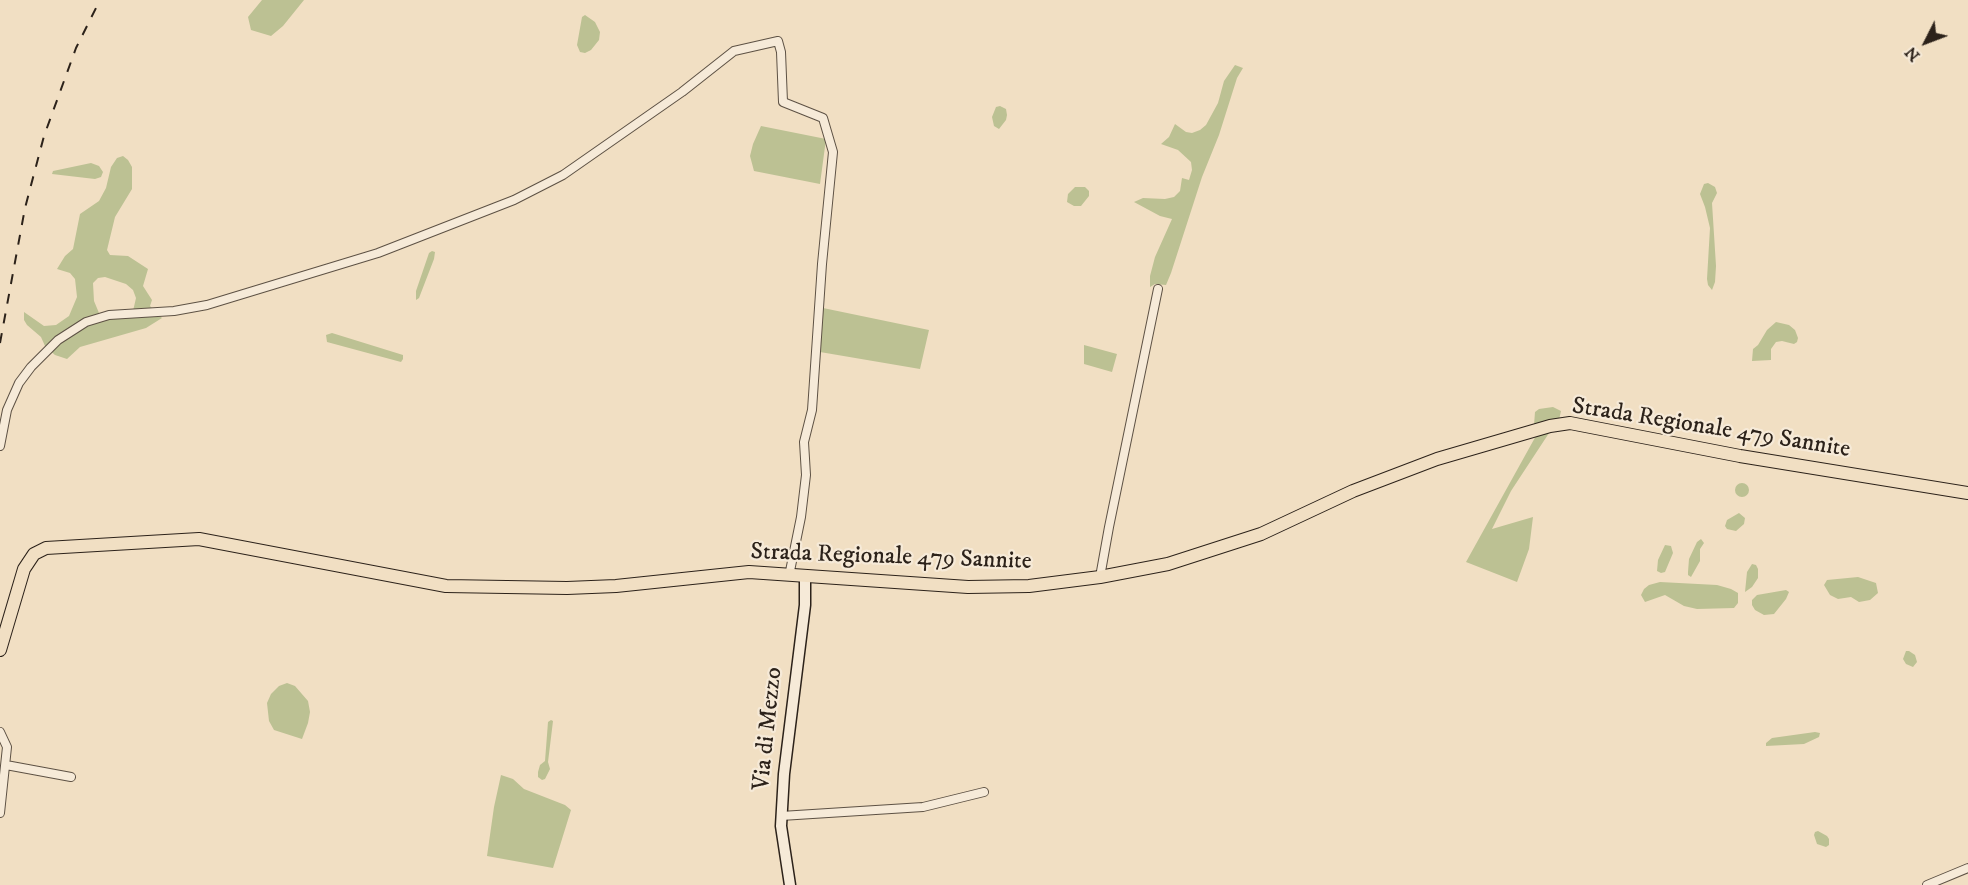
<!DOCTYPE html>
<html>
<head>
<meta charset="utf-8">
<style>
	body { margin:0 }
	#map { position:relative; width:1968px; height:885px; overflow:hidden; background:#f1dfc3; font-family:"IM FELL DW Pica",serif }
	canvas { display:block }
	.north { position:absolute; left:1896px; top:12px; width:60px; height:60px; -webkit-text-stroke:4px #f6ead8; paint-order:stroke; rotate:228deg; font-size:16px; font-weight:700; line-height:24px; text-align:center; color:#2c221a }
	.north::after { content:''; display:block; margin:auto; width:21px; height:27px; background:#2c221a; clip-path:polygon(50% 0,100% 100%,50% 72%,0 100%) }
</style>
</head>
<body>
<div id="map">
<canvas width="1968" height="885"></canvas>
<div class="north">N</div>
</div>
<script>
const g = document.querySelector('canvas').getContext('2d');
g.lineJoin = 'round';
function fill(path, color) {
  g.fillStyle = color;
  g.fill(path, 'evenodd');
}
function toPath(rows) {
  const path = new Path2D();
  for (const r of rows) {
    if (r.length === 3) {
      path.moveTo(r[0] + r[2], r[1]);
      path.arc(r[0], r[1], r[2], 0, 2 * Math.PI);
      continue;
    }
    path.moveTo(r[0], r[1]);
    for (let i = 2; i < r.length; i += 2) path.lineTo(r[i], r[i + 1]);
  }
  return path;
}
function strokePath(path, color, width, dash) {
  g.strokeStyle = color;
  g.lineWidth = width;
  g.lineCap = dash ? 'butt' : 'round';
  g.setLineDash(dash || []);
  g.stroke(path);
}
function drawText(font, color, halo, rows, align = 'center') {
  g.font = font + ' "IM FELL DW Pica",serif';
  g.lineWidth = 4.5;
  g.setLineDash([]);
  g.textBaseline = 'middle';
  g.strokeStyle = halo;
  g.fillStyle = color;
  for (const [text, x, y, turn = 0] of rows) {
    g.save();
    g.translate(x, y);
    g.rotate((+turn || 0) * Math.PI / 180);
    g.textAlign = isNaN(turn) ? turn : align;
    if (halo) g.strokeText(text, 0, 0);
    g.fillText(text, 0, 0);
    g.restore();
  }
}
fill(toPath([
	[262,0,304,0,283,26,271,36,251,30,248,17],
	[585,15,595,22,600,32,599,40,591,50,585,53,580,52,577,45,582,17],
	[1235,65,1243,68,1237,78,1219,135,1202,177,1171,273,1166,285,1155,284,1150,287,1150,276,1155,257,1172,219,1160,216,1134,202,1143,198,1165,199,1174,197,1180,191,1182,178,1189,180,1192,170,1191,162,1178,150,1161,144,1169,137,1175,124,1186,132,1192,133,1200,130,1206,125,1218,103,1224,81],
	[1000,106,1006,109,1007,115,1006,120,999,129,994,126,992,117,996,107],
	[761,126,826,139,820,184,754,171,750,156,753,144],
	[123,156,128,160,132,167,132,189,115,217,107,250,110,255,128,256,148,269,143,286,152,300,150,306,162,318,146,328,80,347,67,359,55,355,45,346,41,337,27,325,24,320,24,312,44,326,56,325,69,316,77,297,75,279,70,273,57,269,65,256,73,249,80,214,99,201,106,188,111,167,117,158],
	[105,277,126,284,133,290,136,298,133,311,99,313,94,301,93,283,98,278],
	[91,163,99,166,103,172,101,177,95,179,52,174,53,171],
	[1708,183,1715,187,1717,193,1712,203,1716,266,1715,282,1712,290,1708,285,1707,279,1710,228,1705,207,1700,194,1704,184],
	[1075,187,1085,187,1089,191,1089,196,1081,206,1074,206,1067,202,1068,194],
	[432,251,435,252,434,259,419,298,416,300,416,291,429,253],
	[823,308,929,330,920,369,820,352],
	[1776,322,1789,325,1795,330,1798,338,1797,342,1794,344,1782,341,1776,342,1771,349,1771,360,1752,361,1753,349,1758,345,1767,330],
	[332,333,403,355,403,359,401,362,327,342,326,335],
	[1084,345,1117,354,1112,372,1084,364],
	[1553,407,1561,411,1559,420,1534,425,1535,412,1539,409],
	[1551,430,1511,491,1492,529,1533,517,1529,549,1517,582,1466,562,1537,434],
	[1742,490,7],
	[1739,513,1745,518,1744,524,1736,531,1727,529,1725,526,1727,520],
	[1701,539,1704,543,1700,549,1700,561,1691,577,1688,575,1688,572,1689,559,1697,542],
	[1665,545,1671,546,1673,553,1665,572,1661,573,1657,571,1658,560],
	[1752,564,1756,565,1758,569,1758,578,1752,587,1745,592,1747,572],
	[1858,577,1876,583,1878,593,1870,600,1859,602,1851,597,1838,599,1830,595,1824,585,1827,580],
	[1660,582,1717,585,1731,589,1738,593,1738,603,1734,608,1697,609,1684,606,1665,595,1645,602,1641,595,1644,589,1649,585],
	[1786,590,1789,592,1786,599,1774,614,1764,615,1755,610,1752,605,1752,600,1757,595],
	[1906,651,1909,651,1915,655,1917,662,1913,667,1906,664,1903,659],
	[287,683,295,686,308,701,310,712,308,723,302,739,274,730,269,721,267,703,271,694,279,686],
	[551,720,553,721,548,762,550,769,545,779,542,780,538,777,538,772,540,765,545,761,548,722],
	[1815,732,1820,733,1819,737,1804,744,1766,746,1766,743,1772,738],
	[501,775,513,779,524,789,565,805,571,810,553,868,487,856,494,807],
	[1818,831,1827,836,1829,839,1829,845,1826,847,1817,844,1814,835,1815,832]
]), '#bcc193');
const street = toPath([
	[0,446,7,410,19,383,31,367,58,340,86,322,109,315,174,311,207,305,378,253,514,200,563,175,682,92,734,51,778,41,781,52,783,102,823,118,833,152,822,264,812,410,804,442,806,475,801,517,789,576],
	[1100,577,1109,527,1158,289],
	[0,732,7,747,0,813],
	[6,765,71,777],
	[781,816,923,807,984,792],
	[1927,885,1968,868]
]);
const secondary = toPath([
	[790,885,781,826,784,774,805,605,805,577]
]);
const primary = toPath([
	[0,650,24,569,34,554,46,548,199,539,446,586,567,588,616,586,749,572,968,587,1029,586,1100,577,1168,564,1261,534,1353,491,1437,459,1550,426,1570,423,1740,456,1968,493]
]);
strokePath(street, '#5d5144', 10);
strokePath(secondary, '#2c221a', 13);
strokePath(primary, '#2c221a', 14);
strokePath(street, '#f6ead8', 8);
strokePath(secondary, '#f6ead8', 10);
strokePath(primary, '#f1dfc3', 12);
strokePath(toPath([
	[0,343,25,208,44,136,76,48,100,0]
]), '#2c221a', 2, [10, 10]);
drawText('24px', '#2c221a', '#f6ead8', [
	["Strada Regionale 479 Sannite",1711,429,9],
	["Strada Regionale 479 Sannite",891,558,2],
	["Via di Mezzo",769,729,-84]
]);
</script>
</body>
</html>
